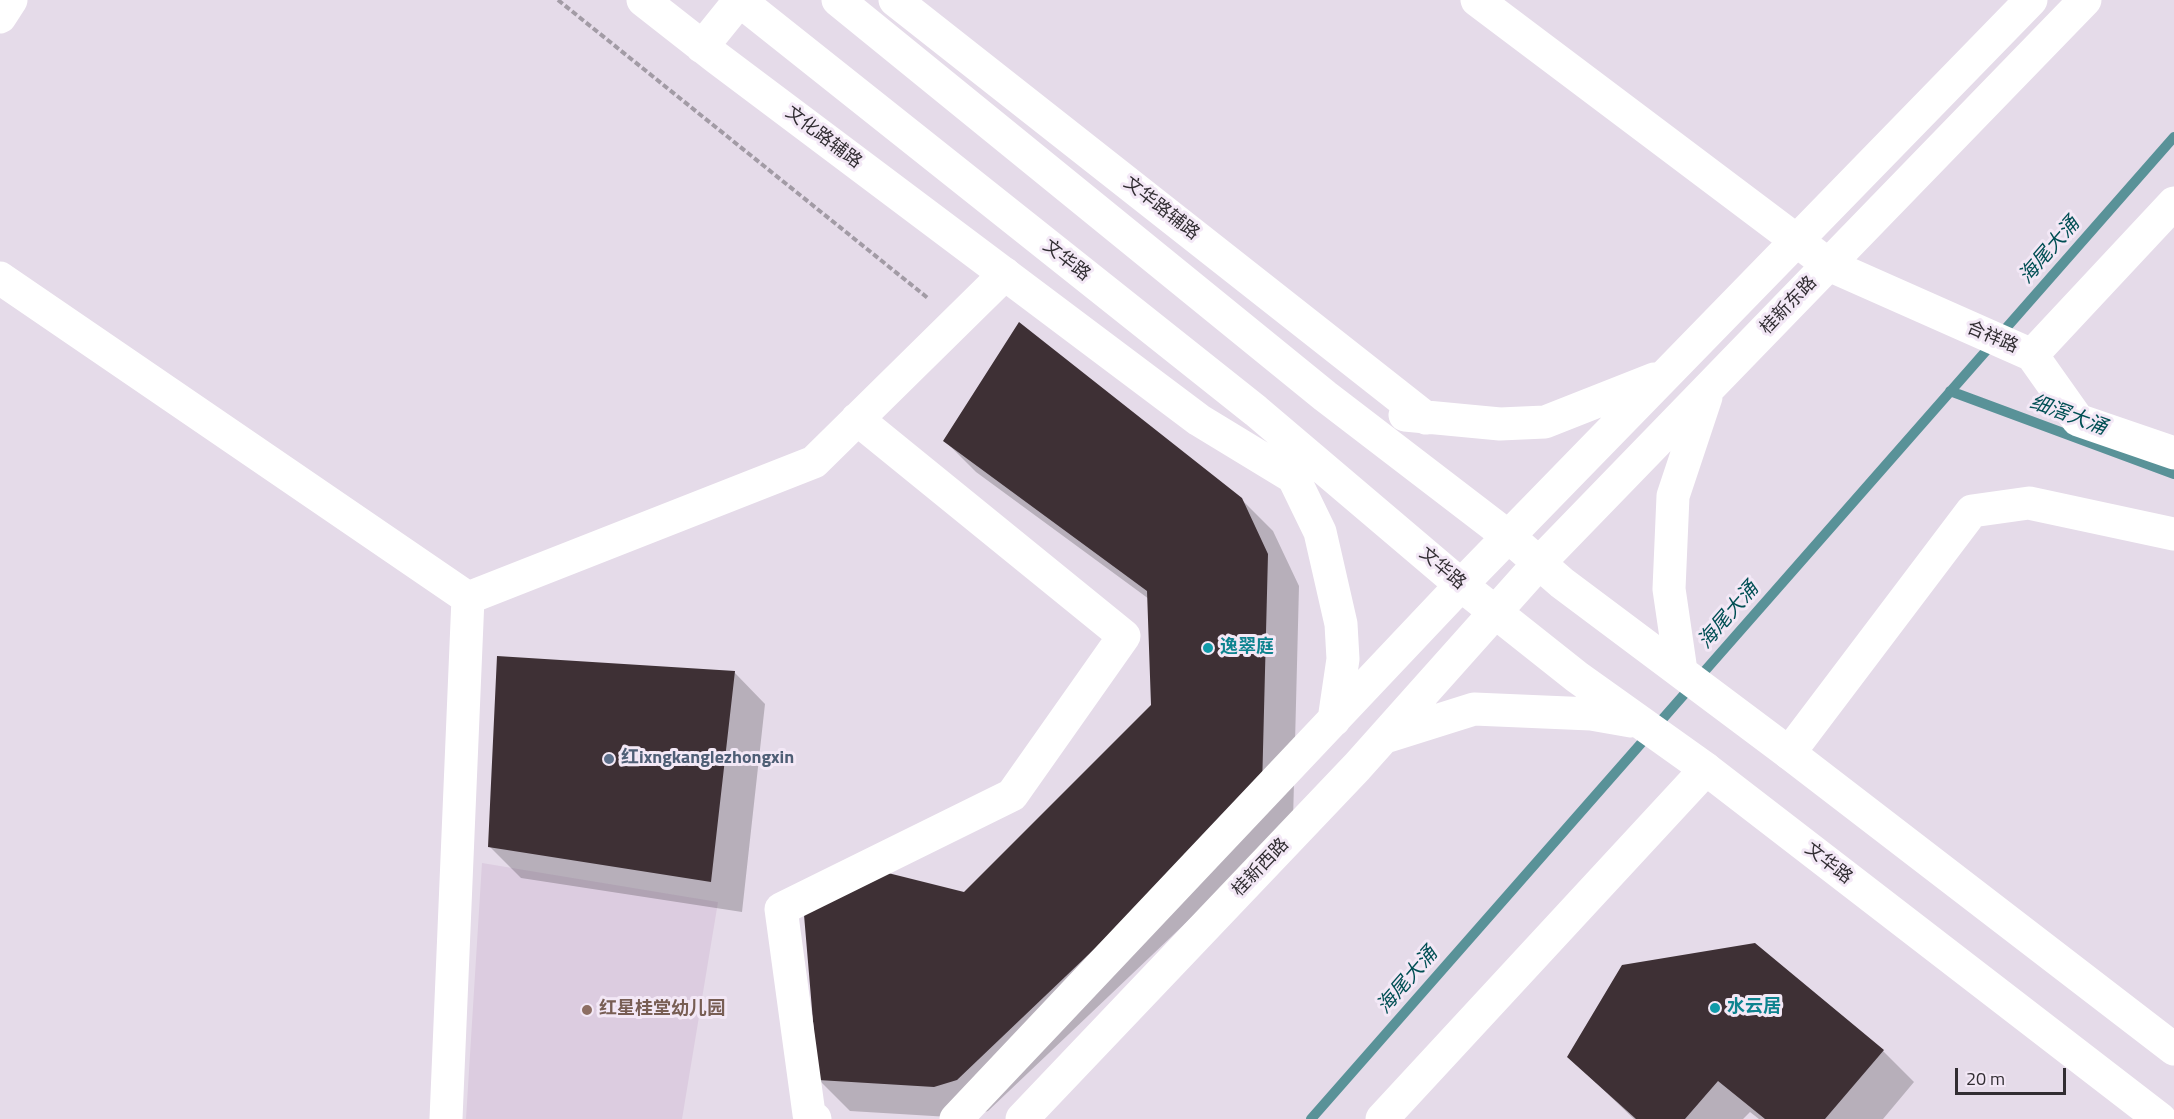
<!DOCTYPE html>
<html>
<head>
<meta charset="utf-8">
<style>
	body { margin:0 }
	#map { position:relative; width:2174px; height:1119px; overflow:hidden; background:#e5dbe9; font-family:"Titillium Web",sans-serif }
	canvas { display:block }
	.scale { position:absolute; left:1955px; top:1068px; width:111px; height:27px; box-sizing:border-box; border:3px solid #312d32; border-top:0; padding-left:8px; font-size:18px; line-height:21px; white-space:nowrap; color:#312d32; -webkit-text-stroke:4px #f3e8f6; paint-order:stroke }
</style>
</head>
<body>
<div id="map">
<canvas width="2174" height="1119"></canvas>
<div class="scale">20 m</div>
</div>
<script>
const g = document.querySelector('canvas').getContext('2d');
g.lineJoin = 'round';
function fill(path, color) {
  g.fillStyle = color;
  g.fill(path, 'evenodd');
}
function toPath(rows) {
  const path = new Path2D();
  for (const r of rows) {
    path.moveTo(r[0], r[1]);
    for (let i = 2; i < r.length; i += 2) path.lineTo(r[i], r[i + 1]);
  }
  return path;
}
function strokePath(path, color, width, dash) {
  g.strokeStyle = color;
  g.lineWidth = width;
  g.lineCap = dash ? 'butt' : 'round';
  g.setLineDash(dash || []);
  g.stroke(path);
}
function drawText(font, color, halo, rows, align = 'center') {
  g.font = font + ' "Titillium Web","Noto Sans SC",sans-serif';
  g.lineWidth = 6;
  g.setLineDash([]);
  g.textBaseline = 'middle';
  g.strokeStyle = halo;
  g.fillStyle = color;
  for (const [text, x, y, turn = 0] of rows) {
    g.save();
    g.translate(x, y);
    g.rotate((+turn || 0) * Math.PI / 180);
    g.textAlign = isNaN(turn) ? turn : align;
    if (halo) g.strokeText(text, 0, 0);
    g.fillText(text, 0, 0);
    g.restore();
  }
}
fill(toPath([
	[482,863,718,902,682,1119,466,1119]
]), '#dccce0');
fill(toPath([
	[945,441,1241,499,1273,531,1299,586,1293,821,988,1111,966,1118,850,1111,819,1080,965,894,1153,706,1149,599,976,472],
	[734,672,765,704,742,912,521,878,490,847],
	[1754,945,1883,1051,1914,1082,1883,1119,1759,1119,1750,1112,1743,1119,1634,1119,1569,1057]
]), '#0003');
strokePath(toPath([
	[1950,391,2174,474],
	[1311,1119,2174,137]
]), '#599298', 10);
fill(toPath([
	[1019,322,1242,498,1268,554,1262,789,957,1080,934,1087,818,1080,803,903,880,871,964,892,1151,705,1147,591,943,441],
	[497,656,735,671,711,882,488,847],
	[1755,943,1884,1050,1825,1119,1765,1119,1718,1081,1685,1119,1636,1119,1567,1057,1622,965]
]), '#3e3035');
strokePath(toPath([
	[558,0,929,299]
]), '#a29ba5', 4, [6, 3]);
strokePath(toPath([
	[1477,0,1829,265,2032,355,2174,203],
	[0,17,11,0],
	[0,278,468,598,814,462,1005,274],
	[2032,355,2078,420,2174,453],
	[1789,753,1972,511,2029,503,2174,534],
	[446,1119,468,598],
	[815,1119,809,1114,781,909,1012,795,1124,636,857,419],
	[1382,1119,1706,769]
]), '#fff', 33);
strokePath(toPath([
	[643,0,717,58,1199,420,1296,479],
	[739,0,1256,411,1461,585,1577,677,1706,769,2160,1119],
	[838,0,1325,396,1509,537,1562,583,1789,753,2174,1049],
	[895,0,1426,418],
	[702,47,740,0],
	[1405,415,1500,424,1545,422,1654,379],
	[1286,462,1320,532,1341,624,1343,659,1334,720],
	[1681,671,1669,589,1673,496,1706,397],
	[1385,737,1474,709,1591,714,1631,721],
	[956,1119,1461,585,2031,0],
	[1022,1119,1357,767,1540,562,2085,0]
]), '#fff', 33);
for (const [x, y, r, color] of [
	[1208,648,6,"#0f9aa8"],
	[609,759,6,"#5c6f8a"],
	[1715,1008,6,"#0f9aa8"],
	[587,1010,6,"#8d6e63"]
]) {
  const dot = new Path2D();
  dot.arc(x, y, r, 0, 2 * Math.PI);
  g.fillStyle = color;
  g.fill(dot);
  strokePath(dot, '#f3e8f6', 2);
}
drawText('18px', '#312d32', '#f3e8f6', [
	["文化路辅路",823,138,37],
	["文华路辅路",1161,209,38],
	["文华路",1066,261,38],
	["桂新东路",1789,306,-46],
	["合祥路",1992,338,23],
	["文华路",1442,569,40],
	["文华路",1828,864,38],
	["桂新西路",1261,868,-46]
]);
drawText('bold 18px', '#0d838f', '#f3e8f6', [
	["逸翠庭",1220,648],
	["水云居",1727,1008]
], 'left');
drawText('bold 18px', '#4e5e75', '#f3e8f6', [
	["红ixngkanglezhongxin",621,759]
], 'left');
drawText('bold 18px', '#785e54', '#f3e8f6', [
	["红星桂堂幼儿园",599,1010]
], 'left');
drawText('italic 20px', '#004f54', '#f3e8f6', [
	["海尾大涌",2050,251,-49],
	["细滘大涌",2068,416,20],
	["海尾大涌",1729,616,-49],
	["海尾大涌",1408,981,-49]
]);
</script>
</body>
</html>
